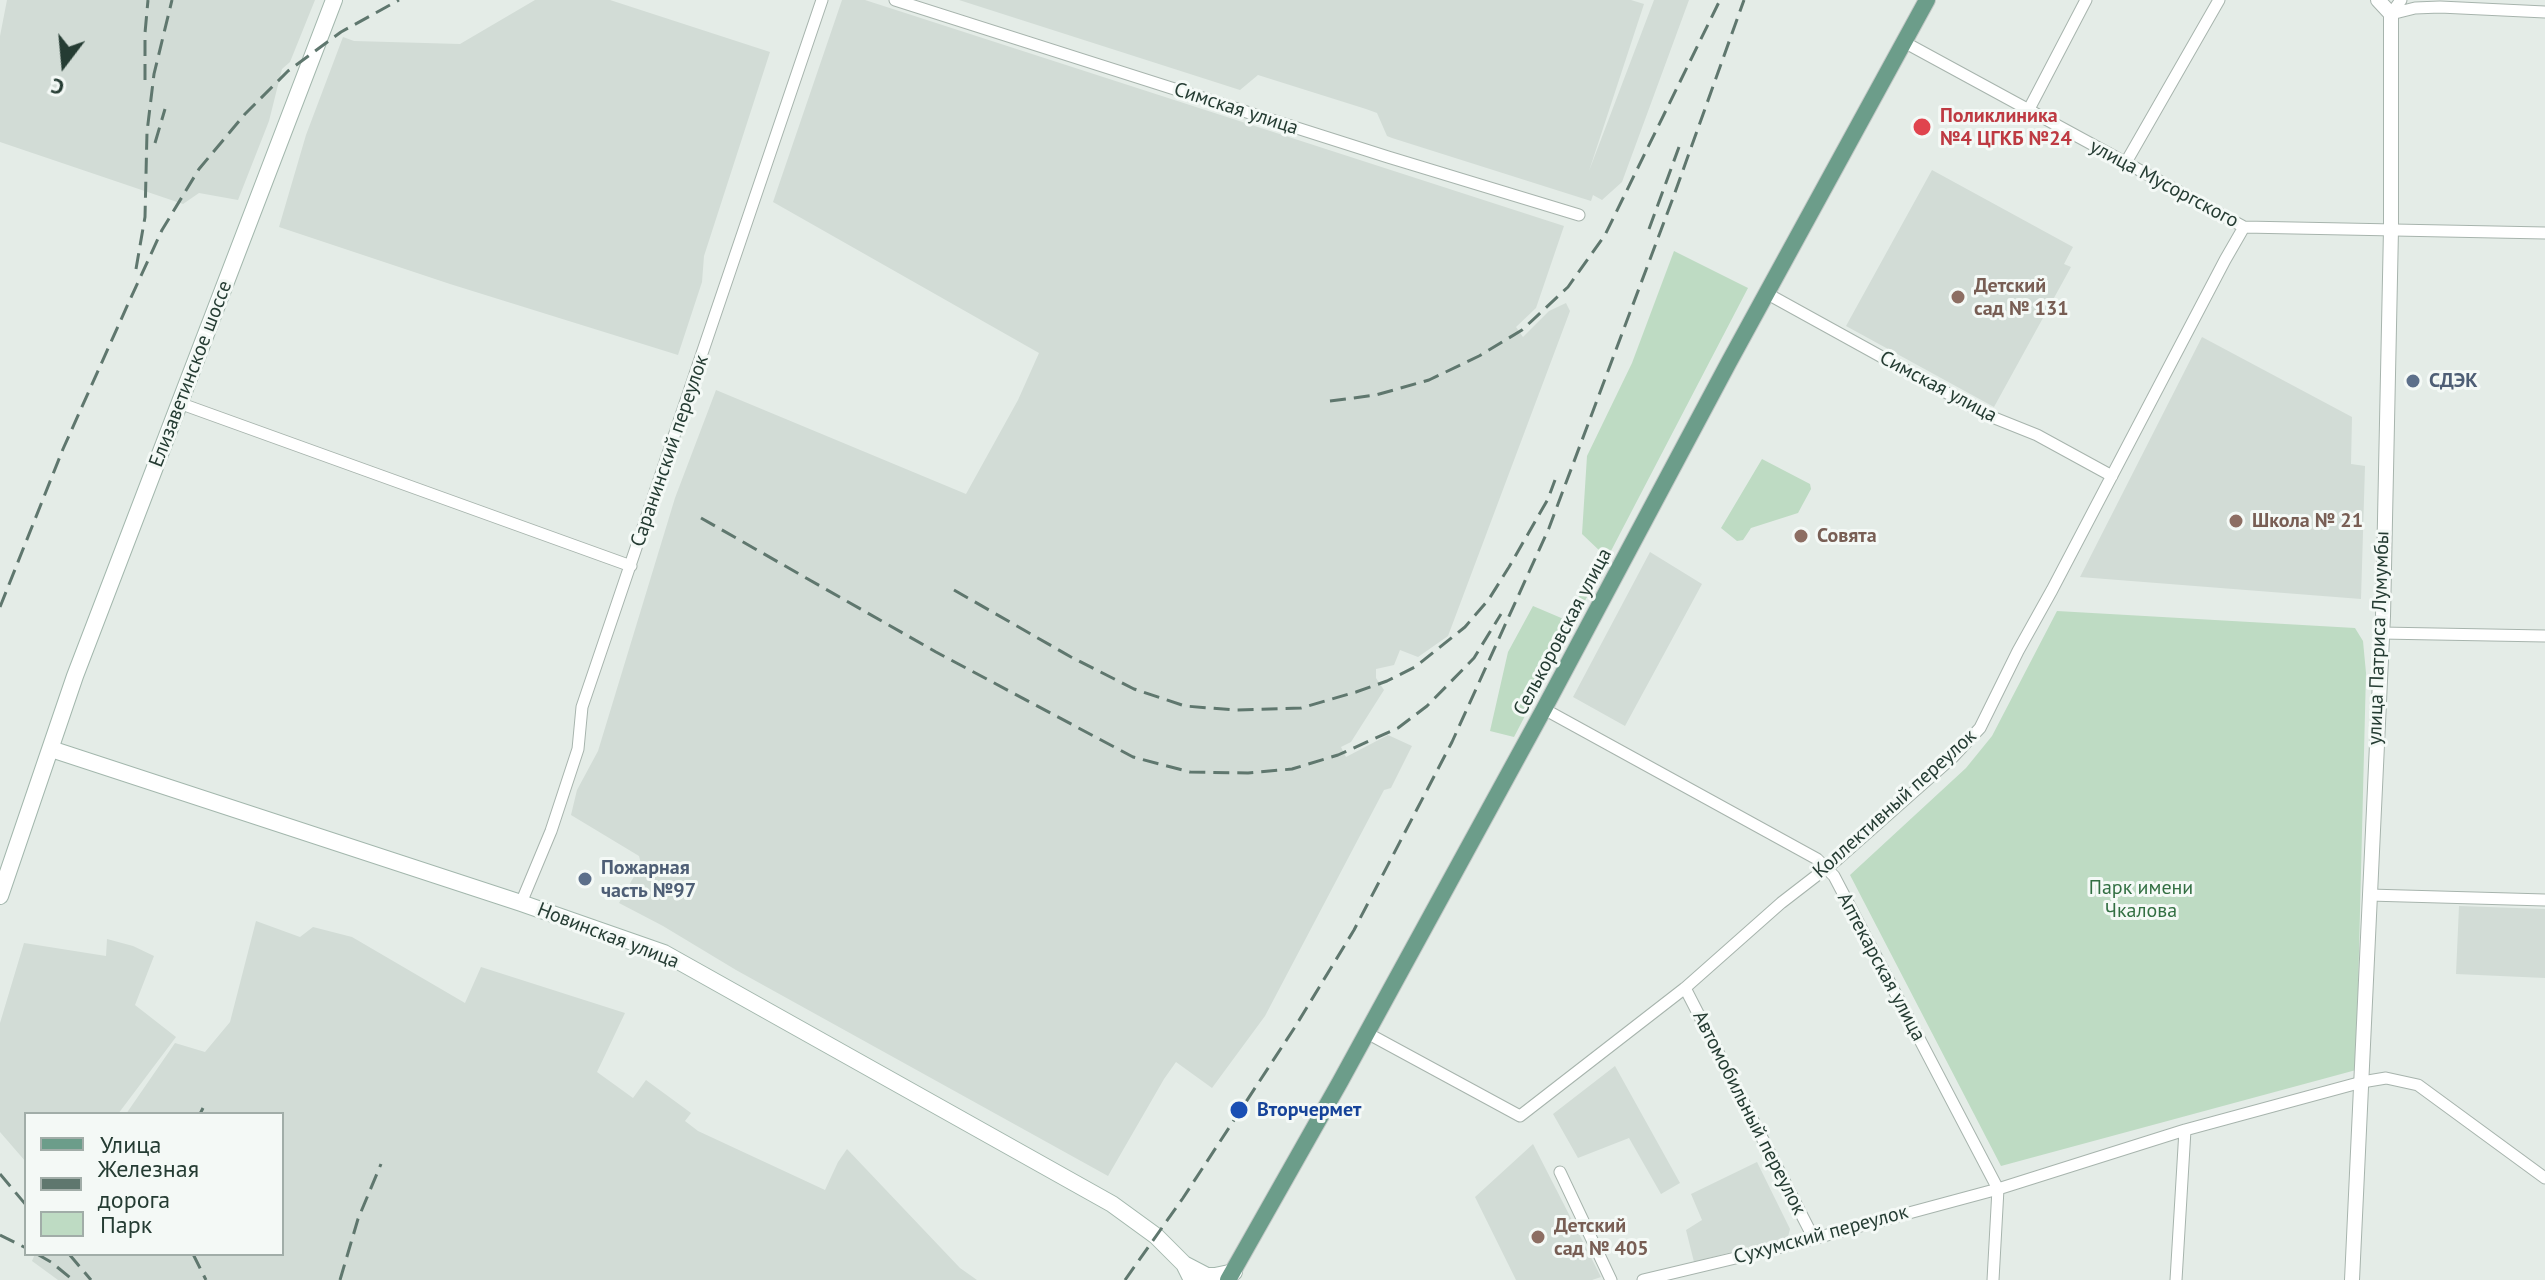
<!DOCTYPE html>
<html>
<head>
<meta charset="utf-8">
<style>
	body { margin:0 }
	#map { position:relative; width:2545px; height:1280px; overflow:hidden; background:#e4ece7; font-family:"PT Sans",sans-serif }
	canvas { display:block }
	.legend { position:absolute; left:24px; top:1112px; width:260px; height:144px; box-sizing:border-box; background:#f4f9f6; border:2px solid #a1ada8; margin:0; padding:10px 14px; list-style:none; font-size:24px; color:#253c33 }
	.legend li { display:flex; align-items:center; gap:16px; height:40px }
	.legend b { width:40px; border:2px solid #a1ada8 }
	.north { position:absolute; left:24px; top:24px; width:80px; height:80px; -webkit-text-stroke:6px #f4f9f6; paint-order:stroke; rotate:196deg; font-size:22px; font-weight:700; line-height:32px; text-align:center; color:#253c33 }
	.north::after { content:''; display:block; margin:auto; width:28px; height:36px; background:#253c33; clip-path:polygon(50% 0,100% 100%,50% 72%,0 100%) }
</style>
</head>
<body>
<div id="map">
<canvas width="2545" height="1280"></canvas>
<ul class="legend">
<li><b style="height:10px;background:#6c9d8a"></b>Улица</li>
<li><b style="height:10px;background:#5f776e"></b>Железная дорога</li>
<li><b style="height:22px;background:#bedbc3"></b>Парк</li>
</ul>
<div class="north">С</div>
</div>
<script>
const g = document.querySelector('canvas').getContext('2d');
g.lineJoin = 'round';
function fill(path, color) {
  g.fillStyle = color;
  g.fill(path, 'evenodd');
}
function toPath(rows) {
  const path = new Path2D();
  for (const r of rows) {
    path.moveTo(r[0], r[1]);
    for (let i = 2; i < r.length; i += 2) path.lineTo(r[i], r[i + 1]);
  }
  return path;
}
function strokePath(path, color, width, dash) {
  g.strokeStyle = color;
  g.lineWidth = width;
  g.lineCap = dash ? 'butt' : 'round';
  g.setLineDash(dash || []);
  g.stroke(path);
}
function drawText(font, color, halo, rows, align = 'center') {
  g.font = font + ' "PT Sans",sans-serif';
  g.lineWidth = 6;
  g.setLineDash([]);
  g.textBaseline = 'middle';
  g.strokeStyle = halo;
  g.fillStyle = color;
  for (const [text, x, y, turn = 0] of rows) {
    g.save();
    g.translate(x, y);
    g.rotate((+turn || 0) * Math.PI / 180);
    g.textAlign = isNaN(turn) ? turn : align;
    if (halo) g.strokeText(text, 0, 0);
    g.fillText(text, 0, 0);
    g.restore();
  }
}
fill(toPath([
	[7,0,315,0,290,62,282,69,269,121,238,200,199,193,183,204,0,142,0,36],
	[535,0,610,0,770,52,704,256,702,282,678,355,450,284,279,227,306,135,343,37,354,41,460,44],
	[842,0,865,0,1564,226,1536,308,1516,327,1523,337,1549,311,1566,303,1570,311,1448,636,1418,657,1400,650,1394,665,1376,669,1376,678,1384,690,1351,742,1341,747,1346,757,1388,735,1412,746,1391,788,1384,790,1265,1016,1212,1088,1176,1062,1164,1079,1108,1176,736,970,663,926,619,903,641,864,639,856,571,815,577,790,598,751,675,498,716,390,966,494,1018,400,1039,353,773,202],
	[959,0,1631,0,1644,4,1589,171,1654,0,1689,0,1622,182,1602,200,1593,195,1591,201,1392,138,1387,136,1377,113,1366,109,1258,75,1240,90],
	[1932,170,2073,247,2064,264,2071,267,1994,407,1846,326],
	[2202,337,2352,417,2351,464,2365,466,2361,599,2080,577],
	[1650,552,1702,584,1625,726,1573,697],
	[2459,906,2545,909,2545,978,2456,974],
	[256,921,300,937,313,927,352,937,465,1003,481,967,625,1013,597,1072,633,1098,646,1080,691,1113,685,1121,698,1131,825,1190,838,1162,847,1149,960,1268,977,1280,58,1280,32,1261,35,1254,282,1254,282,1114,126,1114,175,1043,205,1052,230,1022],
	[107,939,133,946,154,956,135,1005,176,1037,118,1114,26,1114,26,1162,0,1132,0,1023,24,943,106,956],
	[1615,1066,1680,1183,1661,1194,1629,1138,1578,1158,1553,1114],
	[1533,1144,1601,1277,1592,1280,1516,1280,1475,1197],
	[1757,1162,1790,1229,1788,1237,1694,1262,1686,1230,1702,1220,1691,1194]
]), '#d2dcd6');
fill(toPath([
	[1674,251,1748,288,1514,737,1490,731,1508,652,1533,606,1566,620,1602,553,1582,534,1587,456,1632,363],
	[1762,459,1810,484,1811,489,1798,513,1751,528,1743,540,1737,541,1721,528],
	[2057,611,2355,628,2363,641,2366,673,2356,1070,2001,1166,1850,875,1966,768,1992,736]
]), '#bedbc3');
const minor = toPath([
	[895,0,1388,157,1579,215],
	[2391,14,2415,8,2440,7,2545,12],
	[2391,14,2401,0],
	[1904,42,2244,227,2545,233],
	[2028,111,2086,0],
	[2125,164,2219,0],
	[1766,293,1987,415,2037,435,2112,476],
	[179,403,631,566],
	[2381,633,2545,636],
	[1544,709,1817,859,1834,876,1998,1189,1993,1280],
	[2369,895,2545,900],
	[521,903,551,831,578,749,582,707,822,0],
	[1685,988,1813,1237],
	[1367,1033,1520,1116,1685,988,1781,903,1838,859,1952,758,1980,728,2018,651,2052,590,2225,260,2244,227],
	[1560,1172,1611,1280],
	[1643,1280,1790,1245,1998,1189,2185,1130,2362,1082,2386,1078,2418,1085,2545,1178],
	[2176,1280,2185,1130]
]);
const tertiary = toPath([
	[2352,1280,2383,616,2391,229,2391,14,2378,0]
]);
const secondary = toPath([
	[51,749,521,903,664,953,1112,1204,1156,1236,1184,1264,1192,1280],
	[0,896,75,676,334,0],
	[1184,1264,1207,1276,1215,1276,1234,1272]
]);
const primary = toPath([
	[1228,1280,1340,1082,1544,709,1729,362,1927,0]
]);
strokePath(minor, '#a7b4ad', 13);
strokePath(tertiary, '#a7b4ad', 16);
strokePath(secondary, '#a3b7ad', 18);
strokePath(primary, '#c2c8c6', 18);
strokePath(minor, '#fff', 11);
strokePath(tertiary, '#fff', 14);
strokePath(secondary, '#fff', 16);
strokePath(primary, '#6c9d8a', 16);
strokePath(toPath([
	[145,80,145,33,148,0],
	[155,143,165,109],
	[1649,229,1679,147],
	[136,269,145,217,147,132,154,74,172,0],
	[1330,401,1376,395,1429,380,1479,356,1522,330,1568,287,1605,235,1720,0],
	[701,518,936,652,1133,757,1190,772,1248,773,1292,769,1338,755,1398,728,1427,706,1474,658,1501,614],
	[954,590,1071,657,1134,689,1185,706,1235,710,1301,708,1356,692,1387,681,1415,667,1465,627,1489,599,1509,567,1548,499,1555,480],
	[0,607,63,449,128,304,162,230,199,169,245,114,288,71,341,32,399,0],
	[200,1114,203,1108],
	[0,1174,26,1205],
	[0,1235,26,1248],
	[37,1254,51,1262,73,1280],
	[69,1254,91,1280],
	[193,1254,206,1280],
	[340,1280,358,1219,381,1164],
	[1125,1280,1183,1198,1295,1027,1354,930,1452,742,1549,528,1673,198,1744,0]
]), '#5f776e', 3, [16, 8]);
for (const [x, y, r, color] of [
	[1922,127,10,"#e0444e"],
	[1958,297,8,"#8d6e63"],
	[2413,381,8,"#5c6f8a"],
	[2236,521,8,"#8d6e63"],
	[1801,536,8,"#8d6e63"],
	[585,879,8,"#5c6f8a"],
	[1239,1110,10,"#1a4fb4"],
	[1538,1237,8,"#8d6e63"]
]) {
  const dot = new Path2D();
  dot.arc(x, y, r, 0, 2 * Math.PI);
  g.fillStyle = color;
  g.fill(dot);
  strokePath(dot, '#f4f9f6', 3);
}
drawText('20px', '#253c33', '#f4f9f6', [
	["Симская улица",1236,109,18],
	["улица Мусоргского",2164,184,28],
	["Елизаветинское шоссе",191,374,-69],
	["Симская улица",1938,387,28],
	["Саранинский переулок",670,451,-71],
	["Селькоровская улица",1563,632,-62],
	["улица Патриса Лумумбы",2379,638,-88],
	["Коллективный переулок",1895,804,-42],
	["Новинская улица",608,936,21],
	["Аптекарская улица",1881,967,62],
	["Автомобильный переулок",1749,1113,63],
	["Сухумский переулок",1821,1235,-15]
]);
drawText('bold 20px', '#be3a42', '#f4f9f6', [
	["Поликлиника",1940,116],
	["№4 ЦГКБ №24",1940,139]
], 'left');
drawText('bold 20px', '#785e54', '#f4f9f6', [
	["Детский",1974,286],
	["сад № 131",1974,309],
	["Школа № 21",2252,521],
	["Совята",1817,536],
	["Детский",1554,1226],
	["сад № 405",1554,1249]
], 'left');
drawText('bold 20px', '#4e5e75', '#f4f9f6', [
	["СДЭК",2429,381],
	["Пожарная",601,868],
	["часть №97",601,891]
], 'left');
drawText('20px', '#326f42', '#f4f9f6', [
	["Парк имени",2141,888],
	["Чкалова",2141,911]
]);
drawText('bold 20px', '#164399', '#f4f9f6', [
	["Вторчермет",1257,1110]
], 'left');
</script>
</body>
</html>
